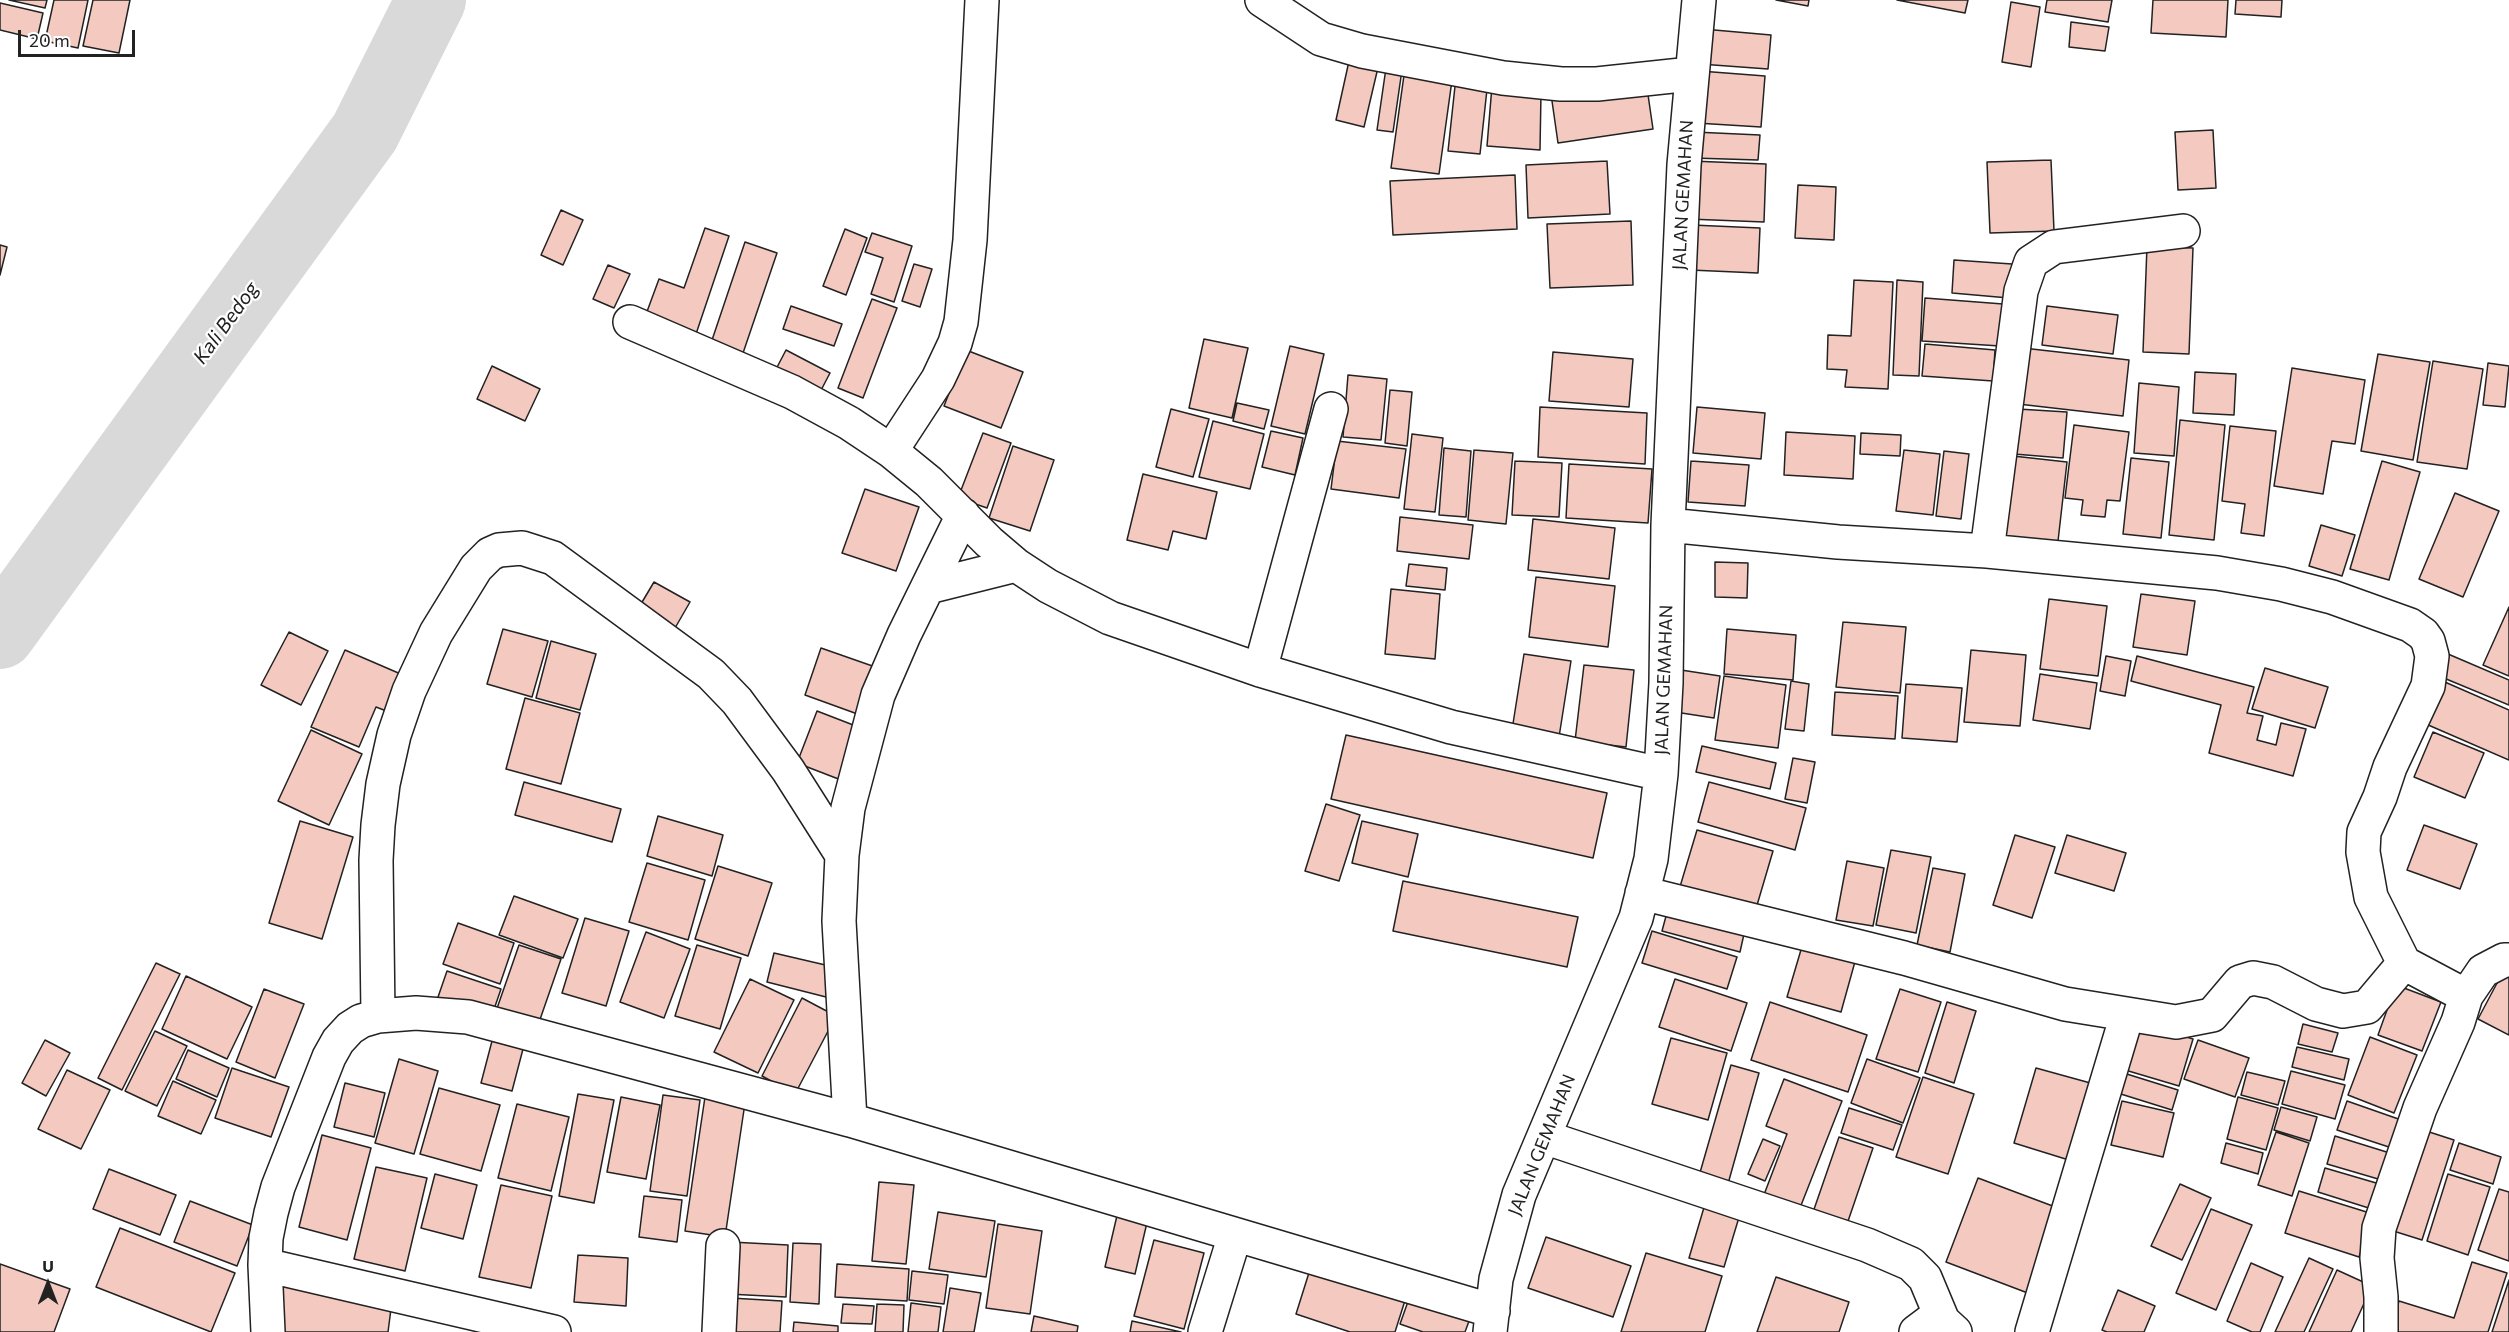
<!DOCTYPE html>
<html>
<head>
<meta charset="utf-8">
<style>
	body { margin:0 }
	#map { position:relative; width:2509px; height:1332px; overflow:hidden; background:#fff; font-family:Commissioner,sans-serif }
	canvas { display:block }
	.north { position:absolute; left:18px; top:1254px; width:60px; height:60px; -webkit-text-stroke:4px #fff; paint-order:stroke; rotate:0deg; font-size:16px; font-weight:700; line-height:24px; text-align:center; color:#222 }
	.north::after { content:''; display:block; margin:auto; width:21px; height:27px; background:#222; clip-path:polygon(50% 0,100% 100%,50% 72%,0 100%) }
	.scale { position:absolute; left:18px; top:30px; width:117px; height:27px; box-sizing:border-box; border:3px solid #222; border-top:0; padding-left:8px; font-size:18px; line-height:21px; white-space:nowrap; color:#222; -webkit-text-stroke:4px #fff; paint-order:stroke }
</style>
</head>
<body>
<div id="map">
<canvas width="2509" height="1332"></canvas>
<div class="north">U</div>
<div class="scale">20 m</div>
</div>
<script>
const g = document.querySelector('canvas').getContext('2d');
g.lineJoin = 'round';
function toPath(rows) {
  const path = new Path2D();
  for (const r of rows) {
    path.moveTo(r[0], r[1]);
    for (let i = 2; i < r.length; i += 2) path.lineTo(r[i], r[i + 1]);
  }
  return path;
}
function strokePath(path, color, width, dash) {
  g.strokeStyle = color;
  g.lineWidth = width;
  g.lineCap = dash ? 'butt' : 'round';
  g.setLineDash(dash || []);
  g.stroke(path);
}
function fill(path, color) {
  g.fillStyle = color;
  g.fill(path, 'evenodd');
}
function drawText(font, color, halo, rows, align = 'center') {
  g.font = font + ' Commissioner,sans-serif';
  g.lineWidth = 4.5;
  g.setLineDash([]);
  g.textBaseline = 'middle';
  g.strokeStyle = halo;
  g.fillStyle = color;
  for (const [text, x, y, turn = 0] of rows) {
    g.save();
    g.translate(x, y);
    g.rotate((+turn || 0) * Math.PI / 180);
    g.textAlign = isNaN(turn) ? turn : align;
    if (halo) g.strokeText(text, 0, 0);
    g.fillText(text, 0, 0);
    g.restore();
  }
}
strokePath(toPath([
	[0,634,365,132,431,0]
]), '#d9d9d9', 70);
const building = toPath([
	[9,0,47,0,45,8,9,0],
	[54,0,88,0,78,48,45,41,54,0],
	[93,0,130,0,119,53,83,46,93,0],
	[1776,0,1809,0,1808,6,1776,0],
	[1897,0,1968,0,1965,13,1897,0],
	[2047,0,2112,0,2108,22,2045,12,2047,0],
	[2153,0,2228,0,2226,37,2151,33,2153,0],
	[2236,0,2282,0,2281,17,2235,14,2236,0],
	[2011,2,2040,7,2031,67,2002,62,2011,2],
	[0,3,43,13,37,39,0,30,0,3],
	[2071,22,2109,27,2105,51,2069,47,2071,22],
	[1703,29,1771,35,1768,69,1700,64,1703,29],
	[1351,52,1380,59,1364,127,1336,120,1351,52],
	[1387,61,1403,63,1393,132,1377,130,1387,61],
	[1405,68,1453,73,1439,174,1391,168,1405,68],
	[1700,71,1765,76,1761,127,1696,123,1700,71],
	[1456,77,1488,80,1480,154,1448,151,1456,77],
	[1646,81,1653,129,1558,143,1551,94,1646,81],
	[1492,86,1541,93,1540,150,1487,146,1492,86],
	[2213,130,2216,188,2178,190,2175,132,2213,130],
	[1694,132,1760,135,1758,160,1693,158,1694,132],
	[2051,160,2054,231,1990,233,1987,162,2051,160],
	[1607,161,1610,214,1528,218,1526,165,1607,161],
	[1691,161,1766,164,1764,222,1688,219,1691,161],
	[1515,175,1517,229,1393,235,1390,181,1515,175],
	[1798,185,1836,187,1834,240,1795,238,1798,185],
	[561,210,583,220,563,265,541,255,561,210],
	[1631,221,1633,285,1550,288,1547,224,1631,221],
	[1692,225,1760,228,1758,273,1690,270,1692,225],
	[705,228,729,236,696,334,645,317,659,279,684,288,705,228],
	[845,229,867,238,846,295,823,286,845,229],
	[872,233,912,246,894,302,871,294,883,258,865,252,872,233],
	[745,242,777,253,741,359,709,349,745,242],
	[0,245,7,247,0,275,0,245],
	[2147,246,2193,248,2189,354,2143,352,2147,246],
	[1954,260,2012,264,2009,298,1952,293,1954,260],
	[914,264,932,269,920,307,902,301,914,264],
	[608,265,630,274,614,308,593,299,608,265],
	[1854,280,1893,282,1888,389,1845,387,1847,370,1827,369,1828,335,1851,336,1854,280],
	[1897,280,1923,282,1919,376,1893,375,1897,280],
	[1925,298,2003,304,2000,346,1922,341,1925,298],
	[872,299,897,308,863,398,838,388,872,299],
	[791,306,842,324,834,346,783,329,791,306],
	[2047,306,2118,315,2113,354,2042,345,2047,306],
	[1204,339,1248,348,1232,418,1189,408,1204,339],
	[1925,344,1995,350,1993,381,1922,376,1925,344],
	[1290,346,1324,354,1305,434,1271,426,1290,346],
	[2023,348,2129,360,2123,416,2018,404,2023,348],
	[786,350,830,373,818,396,774,373,786,350],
	[966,350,1023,372,1001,428,944,406,966,350],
	[1553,352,1633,359,1629,407,1549,401,1553,352],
	[2378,354,2430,362,2413,460,2361,451,2378,354],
	[2433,361,2483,369,2467,469,2417,462,2433,361],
	[2488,363,2509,366,2505,407,2483,405,2488,363],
	[492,366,540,389,525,421,477,399,492,366],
	[2292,368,2365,380,2355,444,2332,441,2323,494,2274,486,2292,368],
	[2195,372,2236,374,2234,415,2193,413,2195,372],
	[1348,375,1387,379,1381,440,1343,437,1348,375],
	[2139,383,2179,387,2174,456,2134,453,2139,383],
	[1390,390,1412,392,1407,446,1385,443,1390,390],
	[1237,403,1269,410,1264,429,1233,421,1237,403],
	[1540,407,1647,413,1645,464,1538,457,1540,407],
	[1697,407,1765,413,1761,459,1693,453,1697,407],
	[1171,409,1209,419,1193,477,1156,467,1171,409],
	[2018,409,2067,412,2063,458,2014,454,2018,409],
	[2180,420,2225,425,2214,540,2169,535,2180,420],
	[1213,421,1264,434,1250,489,1199,477,1213,421],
	[2074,425,2129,432,2120,501,2107,500,2105,517,2081,515,2083,500,2065,498,2074,425],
	[2230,426,2276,431,2264,536,2241,533,2245,504,2222,501,2230,426],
	[1271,431,1303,438,1295,475,1262,467,1271,431],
	[1786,432,1855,436,1853,479,1784,475,1786,432],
	[983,433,1011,443,987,508,958,498,983,433],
	[1861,433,1901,435,1900,456,1860,454,1861,433],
	[1412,434,1443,438,1435,512,1404,509,1412,434],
	[1337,441,1406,449,1399,498,1331,489,1337,441],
	[1013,446,1054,460,1030,531,989,518,1013,446],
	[1444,448,1471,451,1466,517,1439,515,1444,448],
	[1474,450,1513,453,1506,524,1468,520,1474,450],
	[1904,450,1940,454,1933,515,1896,511,1904,450],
	[1944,451,1969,454,1961,519,1936,516,1944,451],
	[2004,455,2067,462,2057,550,1994,543,2004,455],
	[2131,458,2169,462,2161,538,2123,534,2131,458],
	[1515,461,1562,463,1559,517,1512,515,1515,461],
	[1691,461,1749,465,1745,506,1688,502,1691,461],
	[2382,461,2420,472,2389,580,2350,569,2382,461],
	[1569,464,1652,469,1648,523,1566,518,1569,464],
	[1143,474,1217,492,1206,539,1173,531,1168,550,1127,540,1143,474],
	[865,489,919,507,896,571,842,553,865,489],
	[2455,493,2499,511,2463,597,2419,579,2455,493],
	[1400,517,1473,525,1469,559,1397,551,1400,517],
	[1533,519,1615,528,1609,579,1528,570,1533,519],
	[2321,525,2355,535,2342,576,2309,566,2321,525],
	[1715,562,1748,563,1747,598,1715,597,1715,562],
	[1409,564,1447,568,1445,590,1406,586,1409,564],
	[1536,577,1615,586,1608,647,1529,637,1536,577],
	[654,582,690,602,671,635,635,614,654,582],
	[1391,589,1440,594,1435,659,1385,654,1391,589],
	[2141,594,2195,601,2187,655,2133,647,2141,594],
	[2049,599,2107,606,2098,676,2040,669,2049,599],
	[2509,607,2509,676,2483,665,2509,607],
	[1843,622,1906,627,1900,693,1836,687,1843,622],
	[503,629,548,641,532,697,487,684,503,629],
	[1727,629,1796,635,1793,680,1724,674,1727,629],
	[289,632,328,651,301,705,261,685,289,632],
	[551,641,596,654,580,710,536,698,551,641],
	[821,648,881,669,863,716,805,695,821,648],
	[345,650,410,678,394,714,376,707,359,747,311,727,345,650],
	[1971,650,2026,655,2020,726,1964,722,1971,650],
	[1524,654,1571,661,1559,737,1512,730,1524,654],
	[2448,654,2509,680,2509,705,2439,676,2448,654],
	[2106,656,2131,661,2125,696,2100,691,2106,656],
	[2137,656,2254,687,2247,713,2263,716,2257,740,2276,745,2281,723,2306,729,2293,776,2209,753,2221,705,2131,681,2137,656],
	[1584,665,1634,670,1626,747,1575,741,1584,665],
	[2265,668,2328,687,2315,728,2252,709,2265,668],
	[1681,670,1720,676,1714,718,1675,712,1681,670],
	[2040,674,2097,683,2090,729,2033,720,2040,674],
	[1724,676,1786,685,1778,748,1715,740,1724,676],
	[2438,679,2509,710,2509,760,2419,721,2438,679],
	[1791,681,1809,684,1804,731,1785,729,1791,681],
	[1906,684,1962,688,1957,742,1902,738,1906,684],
	[1835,692,1898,696,1895,739,1832,735,1835,692],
	[525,698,580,713,561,784,506,769,525,698],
	[817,711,861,728,841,780,797,763,817,711],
	[311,730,362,754,329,825,278,801,311,730],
	[2433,732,2484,753,2465,798,2414,777,2433,732],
	[1346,735,1607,793,1593,858,1331,799,1346,735],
	[1702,746,1776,763,1770,789,1696,772,1702,746],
	[1793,758,1815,762,1807,803,1785,799,1793,758],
	[524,782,621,809,612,842,515,815,524,782],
	[1709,782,1806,808,1795,850,1698,822,1709,782],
	[1326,804,1360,815,1339,881,1305,871,1326,804],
	[658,816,723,835,712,876,647,856,658,816],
	[300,821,353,837,322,939,269,923,300,821],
	[1362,821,1418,834,1408,877,1352,863,1362,821],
	[2424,825,2477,844,2460,889,2407,870,2424,825],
	[1697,830,1773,851,1755,912,1679,890,1697,830],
	[2015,835,2055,847,2032,918,1993,905,2015,835],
	[2067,835,2126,853,2114,891,2055,873,2067,835],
	[1891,850,1931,857,1916,933,1876,925,1891,850],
	[1847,861,1884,868,1873,926,1836,920,1847,861],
	[647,863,705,880,688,940,629,922,647,863],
	[718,866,772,883,748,956,695,939,718,866],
	[1933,868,1965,874,1950,952,1917,945,1933,868],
	[1403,881,1578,917,1567,967,1393,931,1403,881],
	[514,896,578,919,563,958,499,935,514,896],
	[1669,905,1746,925,1740,952,1662,931,1669,905],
	[585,918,629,931,606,1006,562,993,585,918],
	[458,923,514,943,500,984,443,964,458,923],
	[1652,931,1737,957,1727,989,1642,963,1652,931],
	[646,932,690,949,664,1018,620,1002,646,932],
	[1803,943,1856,958,1841,1012,1787,997,1803,943],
	[519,945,561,959,536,1031,494,1017,519,945],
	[697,945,741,958,720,1029,675,1016,697,945],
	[774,953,834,967,826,997,767,982,774,953],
	[156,963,180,974,122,1090,98,1078,156,963],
	[2505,968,2509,970,2509,1035,2478,1019,2505,968],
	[447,971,501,989,491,1018,437,1000,447,971],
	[186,976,252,1007,227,1059,162,1029,186,976],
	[750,979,794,1000,758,1073,714,1052,750,979],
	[1675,979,1747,1003,1731,1051,1659,1027,1675,979],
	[2396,985,2441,1002,2422,1051,2378,1035,2396,985],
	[264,989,304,1004,275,1078,236,1062,264,989],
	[1900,989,1941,1002,1918,1072,1876,1059,1900,989],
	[802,998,836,1016,795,1094,762,1076,802,998],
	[1770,1002,1867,1035,1848,1092,1751,1060,1770,1002],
	[1947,1002,1976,1011,1954,1083,1925,1073,1947,1002],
	[2129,1019,2193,1039,2179,1086,2115,1067,2129,1019],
	[2303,1024,2338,1033,2332,1052,2298,1044,2303,1024],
	[155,1031,187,1046,157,1106,125,1091,155,1031],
	[2370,1037,2417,1055,2394,1113,2348,1095,2370,1037],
	[1671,1038,1727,1053,1708,1120,1652,1104,1671,1038],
	[45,1040,70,1053,46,1096,22,1083,45,1040],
	[2198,1040,2249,1058,2235,1097,2184,1079,2198,1040],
	[492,1041,523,1049,512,1091,481,1083,492,1041],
	[2297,1047,2349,1059,2344,1080,2292,1067,2297,1047],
	[188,1050,229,1068,217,1097,176,1079,188,1050],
	[399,1059,438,1071,414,1154,375,1143,399,1059],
	[1867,1059,1920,1078,1903,1123,1851,1103,1867,1059],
	[1731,1065,1759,1073,1726,1191,1697,1183,1731,1065],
	[232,1068,289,1087,271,1137,215,1118,232,1068],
	[2036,1068,2094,1084,2072,1161,2014,1143,2036,1068],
	[67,1070,110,1090,81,1149,38,1129,67,1070],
	[2114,1070,2178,1090,2172,1110,2108,1090,2114,1070],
	[2291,1071,2345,1085,2335,1119,2282,1104,2291,1071],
	[2247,1072,2285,1081,2278,1105,2241,1095,2247,1072],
	[1923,1077,1974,1094,1948,1174,1896,1157,1923,1077],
	[1784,1079,1842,1101,1798,1213,1762,1200,1787,1134,1766,1126,1784,1079],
	[173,1081,216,1100,201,1134,158,1116,173,1081],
	[345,1083,385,1093,374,1137,334,1127,345,1083],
	[439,1088,500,1105,481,1171,420,1154,439,1088],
	[578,1094,614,1100,594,1203,559,1196,578,1094],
	[663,1095,700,1100,687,1196,650,1191,663,1095],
	[621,1097,660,1105,646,1179,607,1172,621,1097],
	[705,1097,745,1103,725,1237,685,1231,705,1097],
	[2238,1097,2278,1108,2266,1150,2227,1139,2238,1097],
	[2122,1101,2174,1113,2163,1157,2111,1145,2122,1101],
	[2347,1101,2407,1122,2398,1150,2337,1130,2347,1101],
	[517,1104,569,1117,551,1191,498,1178,517,1104],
	[2281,1107,2317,1117,2310,1141,2274,1130,2281,1107],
	[1849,1108,1902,1125,1893,1150,1841,1133,1849,1108],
	[2420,1129,2454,1140,2422,1240,2387,1229,2420,1129],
	[2276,1132,2309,1143,2292,1196,2258,1185,2276,1132],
	[322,1135,371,1148,347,1240,299,1227,322,1135],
	[2335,1136,2393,1154,2385,1181,2327,1164,2335,1136],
	[1839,1137,1873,1148,1845,1230,1811,1218,1839,1137],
	[1763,1139,1780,1146,1765,1181,1748,1174,1763,1139],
	[2226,1143,2263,1153,2258,1174,2221,1163,2226,1143],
	[2459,1143,2501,1157,2493,1184,2450,1170,2459,1143],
	[376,1167,427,1178,405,1271,354,1259,376,1167],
	[2325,1168,2383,1185,2375,1210,2318,1192,2325,1168],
	[109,1169,176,1195,160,1235,93,1209,109,1169],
	[435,1174,477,1185,463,1239,421,1228,435,1174],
	[2448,1174,2490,1187,2468,1255,2427,1241,2448,1174],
	[1978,1178,2066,1211,2033,1295,1946,1262,1978,1178],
	[879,1182,914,1185,906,1264,872,1261,879,1182],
	[2180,1184,2211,1198,2182,1260,2151,1246,2180,1184],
	[501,1185,552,1196,531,1288,479,1277,501,1185],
	[2499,1189,2509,1192,2509,1261,2478,1250,2499,1189],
	[2299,1191,2373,1214,2359,1257,2285,1233,2299,1191],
	[644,1196,682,1200,677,1242,639,1237,644,1196],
	[190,1201,253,1225,237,1266,174,1242,190,1201],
	[1705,1204,1740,1214,1724,1267,1689,1258,1705,1204],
	[1119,1207,1149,1214,1135,1274,1105,1267,1119,1207],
	[2211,1209,2252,1225,2216,1310,2176,1293,2211,1209],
	[938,1212,995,1221,986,1277,929,1269,938,1212],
	[998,1224,1042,1231,1030,1314,986,1308,998,1224],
	[120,1228,235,1273,211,1332,96,1287,120,1228],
	[1546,1237,1631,1266,1613,1317,1528,1288,1546,1237],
	[1154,1240,1204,1253,1184,1329,1134,1316,1154,1240],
	[731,1242,788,1245,786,1297,728,1294,731,1242],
	[793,1243,821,1244,819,1304,790,1302,793,1243],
	[1646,1253,1722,1276,1705,1332,1621,1332,1646,1253],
	[578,1255,628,1258,626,1306,574,1302,578,1255],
	[2309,1258,2333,1269,2304,1332,2275,1332,2309,1258],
	[1313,1260,1408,1291,1395,1332,1350,1332,1296,1314,1313,1260],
	[2472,1262,2507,1273,2488,1332,2390,1332,2399,1301,2454,1318,2472,1262],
	[2251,1263,2283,1277,2260,1332,2252,1332,2227,1321,2251,1263],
	[0,1264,70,1289,54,1332,0,1332,0,1264],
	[837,1264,909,1269,907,1301,835,1297,837,1264],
	[2337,1270,2372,1286,2351,1332,2309,1332,2337,1270],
	[912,1271,948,1275,944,1304,909,1300,912,1271],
	[1776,1277,1849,1302,1839,1332,1757,1332,1776,1277],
	[2509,1280,2509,1332,2492,1332,2509,1280],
	[278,1284,392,1301,388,1332,271,1332,278,1284],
	[950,1288,981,1293,974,1332,943,1332,950,1288],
	[2118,1290,2155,1306,2144,1332,2107,1332,2102,1330,2118,1290],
	[1411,1293,1472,1313,1465,1332,1423,1332,1400,1324,1411,1293],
	[731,1298,782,1301,780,1332,729,1332,731,1298],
	[911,1303,941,1307,938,1332,908,1332,911,1303],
	[843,1304,874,1306,872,1324,841,1323,843,1304],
	[877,1304,904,1305,903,1332,875,1332,877,1304],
	[1034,1316,1078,1326,1077,1332,1031,1332,1034,1316],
	[1132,1321,1181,1332,1130,1332,1132,1321],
	[794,1322,838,1326,838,1332,793,1332,794,1322]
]);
fill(building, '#f3c9c0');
strokePath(building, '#222', 1.5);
const street = toPath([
	[1262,0,1321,39,1362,51,1503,78,1561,84,1597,84,1691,74],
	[630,322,792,392,849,423,891,451,929,482,989,542,1016,565,1048,586,1110,618,1260,670,1451,727,1661,774],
	[891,451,938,379,955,343,961,322,970,240,982,0],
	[1668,525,1838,542,1987,551,2217,573,2281,584,2332,597,2410,625,2423,634,2428,641,2432,656,2428,686,2390,767,2380,797,2364,832,2363,852,2371,897,2404,963,2466,996,2458,1022,2420,1108,2379,1228,2377,1258,2381,1297,2381,1332],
	[1987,551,2021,291,2031,262,2054,247,2183,231],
	[928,587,1016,565],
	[1260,670,1331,409],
	[1642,893,1904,958,2065,1004,2176,1022,2212,1015,2240,982,2253,978,2273,982,2316,1004,2343,1011,2367,1007,2404,963],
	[2466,996,2483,971,2504,960,2509,960],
	[378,1016,376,860,378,825,383,784,394,735,409,691,436,633,476,568,490,554,499,550,522,548,553,558,711,674,737,701,788,770,842,855],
	[850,1120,839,921,842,855,848,808,878,695,904,635,963,515],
	[1544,1137,1867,1245,1911,1264,1925,1278,1943,1321,1955,1332],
	[265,1265,554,1332],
	[268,1332,265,1265,266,1238,271,1213,278,1187,329,1057,338,1041,350,1028,361,1021,378,1016,416,1013,468,1017,850,1120,1493,1311],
	[719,1332,723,1246],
	[1205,1332,1235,1235],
	[1490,1332,1496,1279,1519,1195,1636,918,1651,859,1661,774,1666,683,1668,525,1684,165,1699,0],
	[1916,1332,1940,1314],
	[2032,1332,2127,1015]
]);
strokePath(street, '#222', 36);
strokePath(street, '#fff', 33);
drawText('18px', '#222', '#fff', [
	["JALAN GEMAHAN",1683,195,-87],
	["JALAN GEMAHAN",1664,680,-88],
	["JALAN GEMAHAN",1542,1145,-68]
]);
drawText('italic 20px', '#222', '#fff', [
	["Kali Bedog",226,323,-54]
]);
</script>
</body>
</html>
